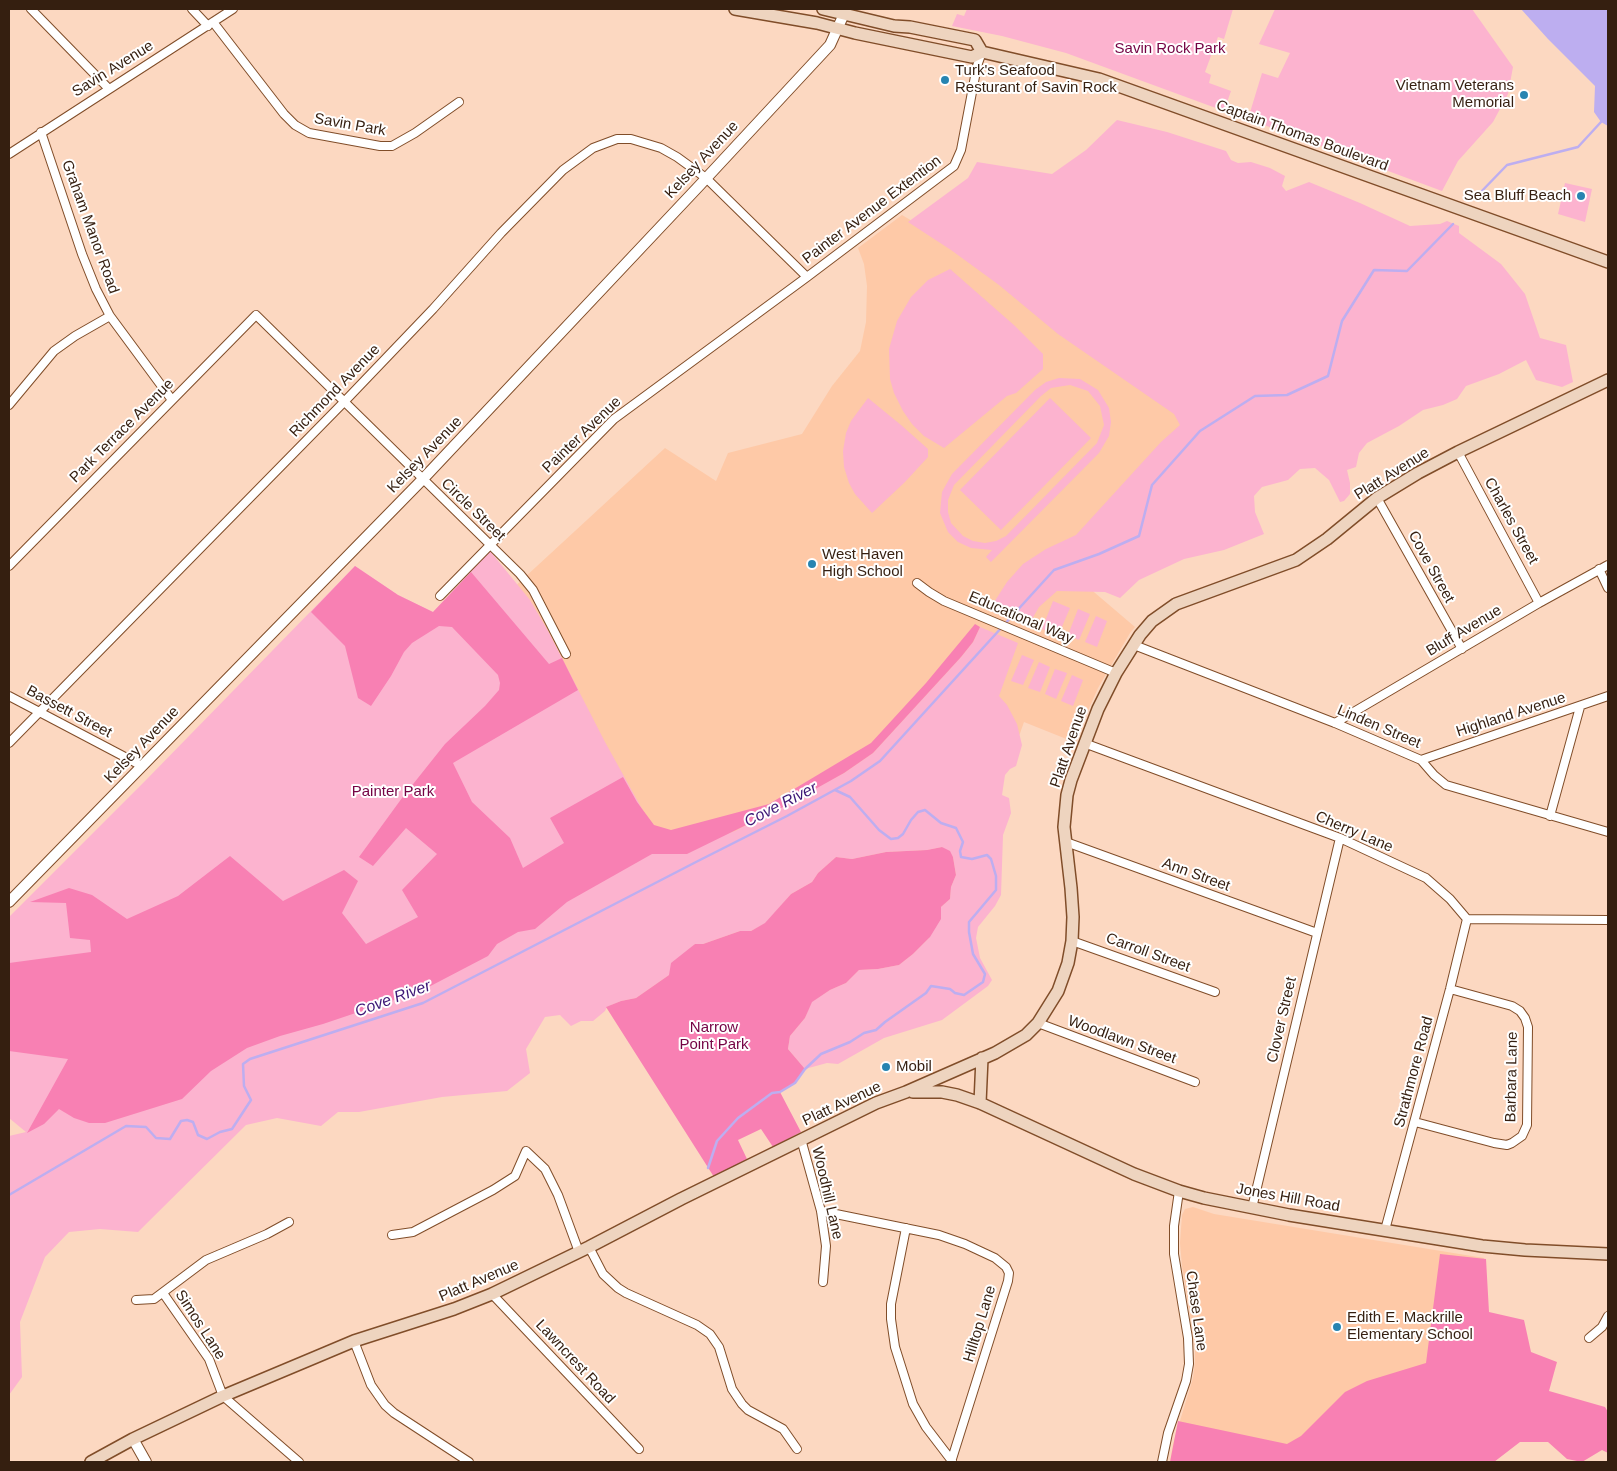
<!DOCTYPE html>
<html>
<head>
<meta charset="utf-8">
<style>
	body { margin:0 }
	#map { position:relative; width:1617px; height:1471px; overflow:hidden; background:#fcd8c1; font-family:Arial,sans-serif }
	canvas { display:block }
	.frame { position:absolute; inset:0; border:10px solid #351f10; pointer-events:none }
</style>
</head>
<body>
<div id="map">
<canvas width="1617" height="1471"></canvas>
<div class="frame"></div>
</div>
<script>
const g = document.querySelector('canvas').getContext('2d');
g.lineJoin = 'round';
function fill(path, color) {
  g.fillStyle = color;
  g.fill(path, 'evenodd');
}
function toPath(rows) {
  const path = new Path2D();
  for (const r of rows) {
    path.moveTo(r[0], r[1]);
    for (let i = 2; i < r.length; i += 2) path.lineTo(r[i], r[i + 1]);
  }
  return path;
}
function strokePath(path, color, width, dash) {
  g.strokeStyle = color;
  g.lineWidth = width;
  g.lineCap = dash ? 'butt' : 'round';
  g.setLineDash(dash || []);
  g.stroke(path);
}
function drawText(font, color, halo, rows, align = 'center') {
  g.font = font + ' Arial,sans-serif';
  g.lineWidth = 4;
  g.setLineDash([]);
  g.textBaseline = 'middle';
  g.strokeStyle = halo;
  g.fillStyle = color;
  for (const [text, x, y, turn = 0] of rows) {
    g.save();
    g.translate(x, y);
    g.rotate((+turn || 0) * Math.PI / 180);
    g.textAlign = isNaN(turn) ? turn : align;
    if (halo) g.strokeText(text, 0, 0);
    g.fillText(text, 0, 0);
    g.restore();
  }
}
fill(toPath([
	[902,215,929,231,1188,417,1081,581,1135,627,1130,633,1098,688,1074,742,1024,722,1018,739,709,907,498,602,665,448,716,481,728,453,802,434,832,386,860,351,866,322,867,286,864,264,858,248],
	[1193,1207,1214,1214,1484,1258,1481,1443,1170,1462,1173,1444,1193,1378,1195,1362,1195,1346,1182,1266,1180,1243,1182,1215,1185,1209]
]), '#fec9a7');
fill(toPath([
	[967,9,1233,9,1224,39,1218,37,1205,72,1211,75,1209,83,1231,91,1224,111,1066,53,1002,36,952,26,957,14,964,16],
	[1275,9,1472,9,1513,67,1508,94,1493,122,1458,161,1442,191,1248,119,1262,73,1278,78,1290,53,1259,44],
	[1117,120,1167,132,1226,151,1231,160,1238,163,1251,162,1270,168,1285,176,1282,186,1286,191,1309,182,1360,203,1410,226,1440,224,1447,221,1459,226,1459,233,1501,264,1525,294,1540,338,1566,345,1573,382,1562,387,1536,380,1526,360,1499,374,1466,386,1457,399,1443,405,1423,410,1399,426,1367,443,1359,453,1356,467,1347,470,1350,483,1350,494,1344,501,1340,502,1329,480,1315,468,1300,469,1288,480,1262,487,1254,496,1255,512,1264,534,1224,550,1184,559,1139,580,1120,598,1105,592,1057,591,1039,607,1028,626,989,610,1007,582,1023,564,1046,549,1076,535,1161,442,1180,425,1174,414,1058,334,999,285,951,250,908,222,968,178,977,162,1052,174,1086,150],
	[1565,183,1592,189,1585,222,1558,214],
	[950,269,1015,326,1043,354,1043,369,1016,393,1007,396,944,448,924,436,912,424,903,411,894,393,890,379,889,349,897,321,911,297,928,280],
	[1059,378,1080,379,1098,390,1109,408,1111,422,1109,436,1099,453,991,562,986,557,992,550,971,548,958,542,948,532,940,513,942,492,952,474,1035,390,1046,382],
	[1070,385,1088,391,1100,406,1104,425,1097,443,1006,536,996,541,985,543,973,541,963,536,951,523,948,512,948,500,954,485,1041,396,1051,388],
	[868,398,901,425,928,449,928,457,905,482,872,513,855,494,849,483,844,467,843,451,846,433,851,421],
	[1050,398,1091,438,1001,530,960,490],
	[490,551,530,600,548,631,605,742,667,854,735,831,844,773,873,753,961,657,973,642,980,627,1018,643,999,696,1007,705,1017,724,1022,745,1016,766,1010,769,1005,775,1002,795,1009,798,1011,813,1003,835,1001,895,995,906,978,927,976,938,980,958,992,980,988,986,942,1020,884,1038,838,1064,827,1063,805,1069,788,1049,790,1036,805,1018,811,1002,830,990,846,983,859,970,878,969,899,965,913,954,929,938,941,907,950,899,951,887,956,875,953,857,942,847,927,850,886,852,852,859,836,857,818,873,812,882,791,894,766,923,751,931,740,931,703,944,695,944,669,975,636,998,621,1001,607,1007,605,1011,593,1021,581,1021,571,1026,560,1015,545,1017,526,1049,530,1073,507,1091,442,1097,359,1112,338,1112,321,1126,277,1118,246,1125,138,1232,100,1229,69,1232,45,1257,20,1322,22,1377,9,1395,9,1136,26,1132,9,1118,9,917,146,780,355,566,398,595,433,612],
	[1053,601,1070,608,1058,636,1042,629],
	[1078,609,1090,614,1079,640,1068,635],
	[1096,616,1107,621,1097,647,1085,642],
	[1022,655,1034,660,1023,685,1011,681],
	[1039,662,1050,667,1040,692,1028,688],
	[1055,669,1067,673,1056,699,1045,694],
	[1072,675,1083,680,1073,706,1061,701]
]), '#fcb3cf');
fill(toPath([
	[355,566,398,595,433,612,471,572,549,664,562,658,578,690,453,763,472,802,510,838,523,868,564,843,550,818,623,777,637,802,654,825,671,830,769,804,871,743,926,683,975,624,980,627,973,642,961,657,873,753,844,773,783,807,687,854,652,854,567,902,535,929,518,932,497,944,488,956,421,991,323,1024,280,1036,247,1048,211,1071,182,1099,105,1123,89,1123,74,1118,59,1109,44,1124,27,1133,68,1059,9,1051,9,963,91,952,90,940,70,938,66,903,30,902,69,888,92,895,127,919,178,896,230,856,283,901,344,870,358,881,342,913,366,944,418,917,402,890,437,854,406,828,373,866,359,857,402,798,445,744,485,706,499,690,500,683,498,675,452,627,439,626,412,643,404,652,391,676,371,706,358,698,345,646,311,612],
	[942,847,950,851,953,857,956,875,951,887,950,899,941,907,941,919,930,937,913,954,899,965,878,969,859,970,846,983,830,990,812,1002,805,1018,790,1036,788,1049,805,1069,795,1083,780,1092,801,1132,773,1147,761,1129,738,1140,747,1159,714,1177,606,1007,621,1001,636,998,669,975,671,963,695,944,703,944,740,931,751,931,765,923,791,894,812,882,818,873,836,857,852,859,886,852,927,850],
	[1440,1254,1486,1259,1489,1312,1524,1320,1531,1352,1557,1362,1549,1391,1605,1407,1608,1412,1608,1453,1602,1450,1582,1462,1567,1459,1548,1442,1520,1442,1494,1462,1170,1462,1178,1421,1287,1444,1301,1436,1345,1392,1367,1381,1426,1363]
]), '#f880b3');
fill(toPath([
	[1521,9,1608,9,1608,126,1601,122,1594,112,1595,86,1548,39]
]), '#bdaef0');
strokePath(toPath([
	[1478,195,1507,165,1578,147,1601,122],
	[708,1168,717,1141,738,1118,772,1093,780,1092,795,1083,805,1069,821,1054,850,1042,864,1033,876,1030,885,1022,926,993,931,986,950,989,955,993,964,995,983,982,985,974,973,954,969,932,969,922,996,890,996,876,991,859,987,855,972,859,961,857,960,851,963,842,956,828,941,823,925,810,918,812,911,820,903,834,898,838,891,839,879,830,850,797,835,790],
	[9,1195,126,1126,146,1127,156,1138,170,1139,181,1121,187,1120,193,1122,198,1135,207,1139,220,1132,232,1129,251,1100,244,1086,243,1064,250,1059,423,1003,696,862,787,816,851,781,880,761,1054,570,1099,554,1139,536,1152,485,1200,431,1255,396,1287,395,1328,376,1342,321,1374,270,1407,271,1453,224]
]), '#bdaef0', 2.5);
const minor = toPath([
	[31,9,109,89],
	[192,9,208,26],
	[213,22,284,114,295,125,309,133,380,146,392,146,415,133,459,102],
	[41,132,82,254,96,289,110,316,172,400],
	[9,154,233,9],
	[9,405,54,351,75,336,110,316],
	[1458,452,1539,603],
	[1377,498,1462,649],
	[9,566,256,315,520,574,533,590,566,654],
	[1599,569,1608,588],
	[917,583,929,592,944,601,1116,673],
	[440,596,614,419,807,277,954,166,961,150,977,66,982,52],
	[1134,645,1335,723,1421,760,1434,775,1446,785,1608,832],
	[9,696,142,766],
	[1335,723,1539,603,1608,565],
	[9,743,344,402,433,309,501,233,563,170,593,148,617,139,631,139,661,148,677,157,706,178,807,277],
	[1084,743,1340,838,1426,878,1450,899,1467,919,1608,920],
	[1421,760,1608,696],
	[1550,816,1580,707],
	[1066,842,1317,933],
	[1072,941,1215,992],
	[1038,1023,1195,1082],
	[1415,1122,1494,1143,1507,1145,1512,1143,1522,1136,1527,1125,1528,1027,1525,1018,1520,1011,1512,1006,1450,989],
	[801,1139,821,1211,826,1246,823,1282],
	[1252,1208,1340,838],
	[821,1211,939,1235,965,1244,995,1258,1006,1267,1009,1273,1008,1281,951,1462],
	[906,1228,891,1304,891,1319,895,1347,913,1404,926,1427,952,1461],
	[1385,1230,1450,989,1467,919],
	[392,1235,413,1232,493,1190,515,1176,526,1151,545,1169,558,1195,579,1252],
	[589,1247,603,1274,618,1288,626,1293,697,1325,710,1334,719,1347,732,1389,742,1404,748,1410,783,1429,797,1449],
	[163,1293,209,1359,223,1396,299,1462],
	[492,1294,639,1449],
	[136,1300,154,1299,206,1260,267,1234,289,1222],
	[1589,1338,1602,1327,1608,1316],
	[354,1341,371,1385,385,1405,394,1413,469,1462],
	[1162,1462,1168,1433,1186,1381,1189,1364,1188,1338,1174,1254,1174,1226,1179,1191]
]);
const tertiary = toPath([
	[9,902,422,480,699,186,830,45,844,14],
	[133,1439,146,1462]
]);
const secondary = toPath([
	[735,9,817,23,855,33,972,57,982,52,1099,79,1608,262],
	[823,9,894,26,910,27,975,40,982,52],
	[913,1092,942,1092,957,1095,980,1103,1134,1174,1179,1191,1204,1198,1289,1215,1482,1246,1525,1250,1608,1254],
	[980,1103,982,1058],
	[91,1462,133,1439,223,1396,316,1357,354,1341,454,1309,492,1294,589,1247,681,1199,876,1103,906,1092,995,1053,1026,1035,1038,1023,1058,991,1068,963,1072,941,1073,917,1071,888,1064,827,1067,795,1071,780,1098,709,1116,673,1140,635,1152,621,1176,604,1296,560,1327,539,1377,498,1418,473,1458,452,1608,380]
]);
strokePath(minor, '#804d29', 10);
strokePath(tertiary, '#804d29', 12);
strokePath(secondary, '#804d29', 14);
strokePath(minor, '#fff', 8);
strokePath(tertiary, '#fff', 10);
strokePath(secondary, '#eed4bf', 11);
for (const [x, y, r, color] of [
	[945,80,5,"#2784b1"],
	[1524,95,5,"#2784b1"],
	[1581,196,5,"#2784b1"],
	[812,564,5,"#2784b1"],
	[886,1067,5,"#2784b1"],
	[1337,1327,5,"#2784b1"]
]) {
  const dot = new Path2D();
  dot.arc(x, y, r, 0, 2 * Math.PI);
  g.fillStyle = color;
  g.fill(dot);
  strokePath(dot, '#fff', 2);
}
drawText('15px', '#740344', '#fff', [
	["Savin Rock Park",1170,49],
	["Painter Park",393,792],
	["Narrow",714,1028],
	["Point Park",714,1045]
]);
drawText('15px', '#351f10', '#fff', [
	["Savin Avenue",113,69,-32],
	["Savin Park",350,125,10],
	["Captain Thomas Boulevard",1302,136,20],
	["Kelsey Avenue",702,160,-47],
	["Painter Avenue Extention",872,210,-37],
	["Graham Manor Road",90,227,70],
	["Richmond Avenue",335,391,-46],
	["Park Terrace Avenue",122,431,-45],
	["Painter Avenue",582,435,-44],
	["Kelsey Avenue",425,455,-46],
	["Platt Avenue",1392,474,-32],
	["Circle Street",473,510,44],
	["Charles Street",1511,521,61],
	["Cove Street",1431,567,61],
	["Educational Way",1021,618,23],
	["Bluff Avenue",1464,631,-31],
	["Bassett Street",69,712,28],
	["Highland Avenue",1511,715,-18],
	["Linden Street",1379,727,23],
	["Kelsey Avenue",142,745,-46],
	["Platt Avenue",1069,747,-71],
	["Cherry Lane",1354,832,23],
	["Ann Street",1196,875,20],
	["Carroll Street",1148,953,20],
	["Clover Street",1282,1020,-77],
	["Woodlawn Street",1122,1040,20],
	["Strathmore Road",1414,1072,-75],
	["Barbara Lane",1512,1077,-89],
	["Platt Avenue",842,1104,-25],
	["Woodhill Lane",827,1193,77],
	["Jones Hill Road",1288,1198,10],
	["Platt Avenue",479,1281,-23],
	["Chase Lane",1196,1311,82],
	["Hilltop Lane",980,1324,-73],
	["Simos Lane",200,1325,57],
	["Lawncrest Road",575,1362,47]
]);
drawText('15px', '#351f10', '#fff', [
	["Turk's Seafood",955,71],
	["Resturant of Savin Rock",955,88],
	["Vietnam Veterans",1514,86,"right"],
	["Memorial",1514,103,"right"],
	["Sea Bluff Beach",1571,196,"right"],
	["West Haven",822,555],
	["High School",822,572],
	["Mobil",896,1067],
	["Edith E. Mackrille",1347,1318],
	["Elementary School",1347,1335]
], 'left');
drawText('italic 16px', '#3d1776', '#fff', [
	["Cove River",781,805,-27],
	["Cove River",393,999,-20]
]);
</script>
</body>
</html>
